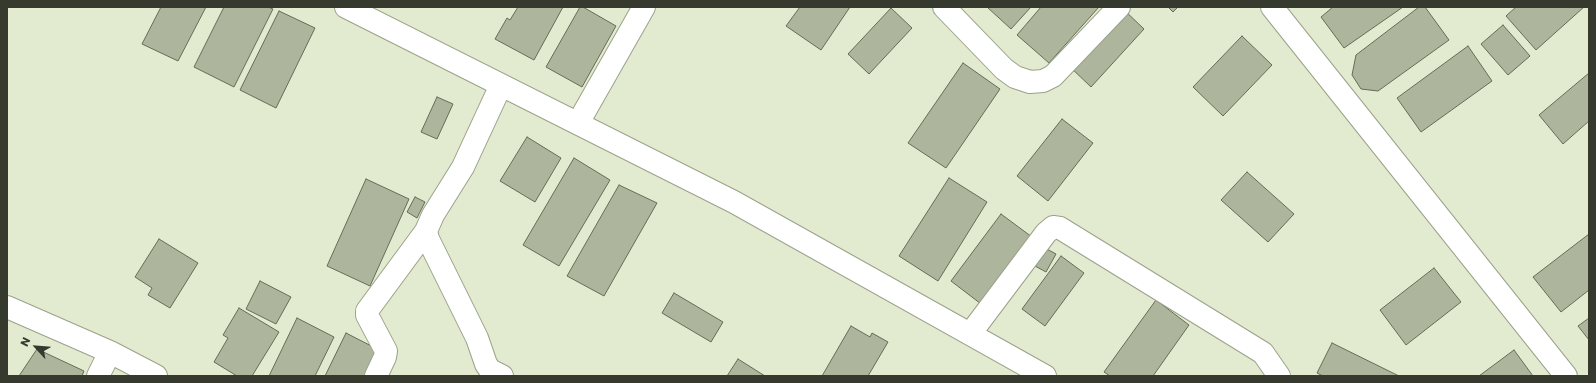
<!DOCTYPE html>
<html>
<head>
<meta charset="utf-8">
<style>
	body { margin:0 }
	#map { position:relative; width:1596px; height:383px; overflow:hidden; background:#e2ebd0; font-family:Poppins,sans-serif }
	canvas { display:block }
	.frame { position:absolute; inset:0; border:8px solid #35392e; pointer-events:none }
	.north { position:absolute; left:16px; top:327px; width:40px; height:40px; -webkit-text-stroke:3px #e2ebd0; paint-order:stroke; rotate:296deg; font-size:11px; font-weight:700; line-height:16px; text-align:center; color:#35392e }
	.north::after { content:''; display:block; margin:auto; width:14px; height:18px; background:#35392e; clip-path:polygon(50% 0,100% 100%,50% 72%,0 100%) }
</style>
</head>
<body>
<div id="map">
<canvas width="1596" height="383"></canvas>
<div class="frame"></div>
<div class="north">N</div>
</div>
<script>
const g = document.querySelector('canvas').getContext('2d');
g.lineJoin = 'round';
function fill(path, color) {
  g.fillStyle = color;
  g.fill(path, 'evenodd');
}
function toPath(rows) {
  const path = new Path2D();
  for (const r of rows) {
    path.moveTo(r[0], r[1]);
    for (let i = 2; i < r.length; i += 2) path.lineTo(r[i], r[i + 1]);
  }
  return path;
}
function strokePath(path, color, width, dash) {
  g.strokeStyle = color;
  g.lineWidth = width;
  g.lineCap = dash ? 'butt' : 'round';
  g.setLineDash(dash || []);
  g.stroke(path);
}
const building = toPath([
	[161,7,206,7,178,61,142,44,161,7],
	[224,7,268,7,273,9,234,87,194,67,224,7],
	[518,7,563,7,534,60,495,39,507,18,510,20,518,7],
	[580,7,583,7,616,26,582,87,546,67,580,7],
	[800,7,850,7,821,50,786,26,800,7],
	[987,7,1031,7,1011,29,987,7],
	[1041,7,1099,7,1049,63,1017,35,1041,7],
	[1121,7,1144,29,1091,87,1068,65,1121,7],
	[1168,7,1178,7,1173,12,1168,7],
	[1333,7,1403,7,1344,48,1321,17,1333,7],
	[1419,7,1425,7,1449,40,1378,91,1361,89,1352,75,1356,55,1419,7],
	[1516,7,1584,7,1536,50,1506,16,1516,7],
	[891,8,912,28,869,74,848,54,891,8],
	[279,11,315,28,276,108,240,90,279,11],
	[1503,25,1530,56,1508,75,1481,44,1503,25],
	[1242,36,1272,65,1223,116,1193,87,1242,36],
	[1468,46,1492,81,1421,132,1397,98,1468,46],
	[963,63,1000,89,946,168,908,143,963,63],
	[1589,73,1589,121,1563,144,1539,115,1589,73],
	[437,97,453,104,437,139,421,132,437,97],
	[1062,119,1093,143,1048,201,1017,176,1062,119],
	[527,137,561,158,535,202,500,181,527,137],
	[574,158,610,180,559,266,523,245,574,158],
	[1247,172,1294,214,1268,242,1221,200,1247,172],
	[949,178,987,202,938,281,899,256,949,178],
	[366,179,409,199,370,286,327,266,366,179],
	[619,185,657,203,604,296,567,276,619,185],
	[415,197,425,202,417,218,407,212,415,197],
	[1001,214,1036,240,985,307,951,281,1001,214],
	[1589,234,1589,290,1561,312,1533,277,1589,234],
	[159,239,198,263,170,308,148,295,152,288,135,277,159,239],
	[1045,248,1056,254,1046,272,1035,266,1045,248],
	[1061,256,1084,273,1045,326,1022,309,1061,256],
	[1434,268,1461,302,1406,345,1380,310,1434,268],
	[260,281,291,297,276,324,246,309,260,281],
	[674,293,723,322,711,342,662,313,674,293],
	[1156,300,1189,325,1153,376,1110,376,1104,372,1156,300],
	[239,308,279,332,252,376,237,376,214,362,228,338,223,335,239,308],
	[297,318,334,337,315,376,269,376,297,318],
	[1589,318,1589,340,1578,326,1589,318],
	[851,326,870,337,872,333,888,342,868,376,822,376,851,326],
	[346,333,383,352,370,376,325,376,346,333],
	[1332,343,1399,376,1323,376,1317,373,1332,343],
	[37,349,84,371,82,376,19,376,37,349],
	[1514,350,1533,376,1479,376,1514,350],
	[738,359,765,376,727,376,738,359]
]);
fill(building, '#adb69c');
strokePath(building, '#646c55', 1);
const minor = toPath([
	[346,7,734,202,1045,376],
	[944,7,1004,69,1015,77,1030,82,1043,81,1053,76,1119,7],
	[1272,7,1566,376],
	[501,85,463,167,433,215,426,231,428,239,477,338,486,364,490,370,502,376],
	[578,123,644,7],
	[7,307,110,352,156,376],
	[970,334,1046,233,1053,227,1060,228,1263,353,1279,376],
	[98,376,110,352],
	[376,376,385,357,386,351,367,315,367,311,426,231]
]);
strokePath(minor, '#9aa289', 24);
strokePath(minor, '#fff', 22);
</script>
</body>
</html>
